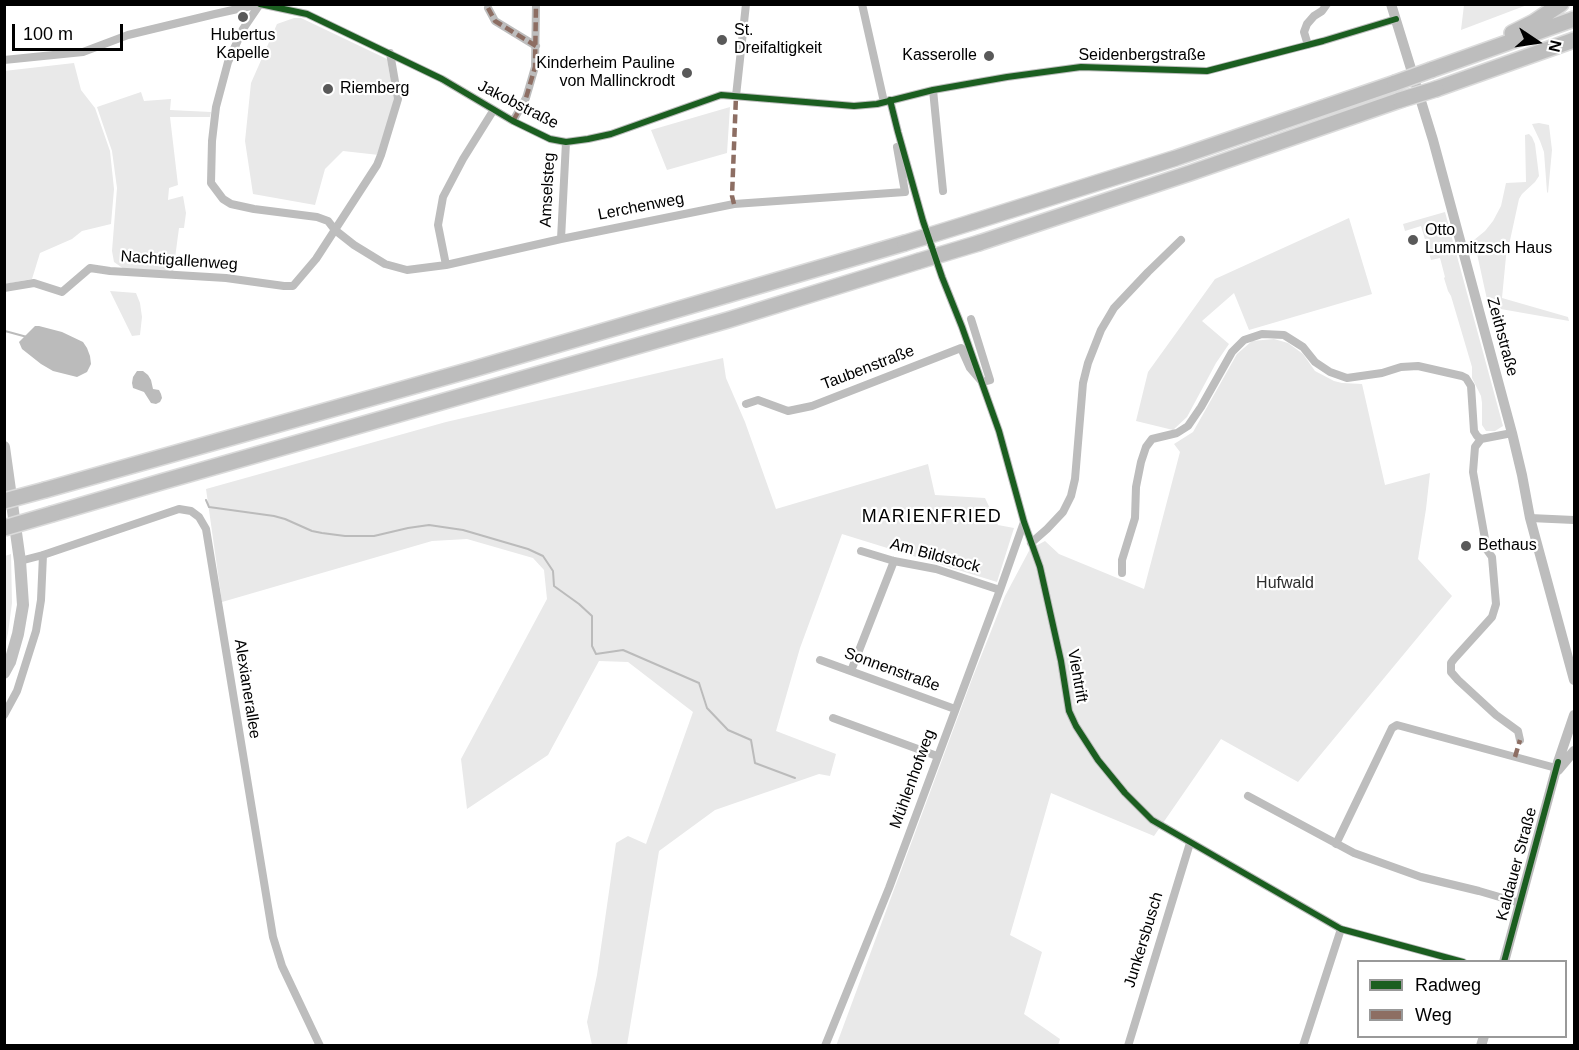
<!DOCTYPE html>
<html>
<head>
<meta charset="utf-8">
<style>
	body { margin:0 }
	#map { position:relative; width:1579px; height:1050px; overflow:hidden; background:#fff; font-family:Helvetica,sans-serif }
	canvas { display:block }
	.frame { position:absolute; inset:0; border:6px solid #000; pointer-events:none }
	.legend { position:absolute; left:1357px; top:960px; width:210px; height:78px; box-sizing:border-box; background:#fff; border:2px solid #999; margin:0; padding:8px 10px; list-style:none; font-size:18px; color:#000 }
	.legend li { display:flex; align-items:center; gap:12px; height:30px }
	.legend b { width:30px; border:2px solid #999 }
	.north { position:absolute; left:1507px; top:12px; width:60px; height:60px; -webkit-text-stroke:4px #fff; paint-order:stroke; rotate:103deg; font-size:16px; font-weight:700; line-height:24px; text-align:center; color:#000 }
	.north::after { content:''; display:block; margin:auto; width:21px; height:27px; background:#000; clip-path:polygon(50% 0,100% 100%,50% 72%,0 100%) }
	.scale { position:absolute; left:12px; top:24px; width:111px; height:27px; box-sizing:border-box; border:3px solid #000; border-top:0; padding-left:8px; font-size:18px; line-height:21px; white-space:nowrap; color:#000; -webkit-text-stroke:4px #fff; paint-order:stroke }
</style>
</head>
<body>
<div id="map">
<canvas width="1579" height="1050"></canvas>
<div class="frame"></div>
<ul class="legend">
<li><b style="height:8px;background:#1b5e20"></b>Radweg</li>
<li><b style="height:8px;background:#8d6e63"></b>Weg</li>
</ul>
<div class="north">N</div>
<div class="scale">100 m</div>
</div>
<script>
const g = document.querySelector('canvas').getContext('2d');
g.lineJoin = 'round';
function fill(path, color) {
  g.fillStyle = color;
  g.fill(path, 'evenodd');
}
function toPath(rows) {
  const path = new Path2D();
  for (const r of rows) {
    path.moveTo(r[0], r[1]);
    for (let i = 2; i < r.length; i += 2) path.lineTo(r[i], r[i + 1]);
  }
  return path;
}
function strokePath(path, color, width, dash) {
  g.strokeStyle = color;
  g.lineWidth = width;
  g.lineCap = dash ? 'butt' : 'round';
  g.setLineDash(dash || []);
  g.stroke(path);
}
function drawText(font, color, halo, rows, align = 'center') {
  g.font = font + ' Helvetica,sans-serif';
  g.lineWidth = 4.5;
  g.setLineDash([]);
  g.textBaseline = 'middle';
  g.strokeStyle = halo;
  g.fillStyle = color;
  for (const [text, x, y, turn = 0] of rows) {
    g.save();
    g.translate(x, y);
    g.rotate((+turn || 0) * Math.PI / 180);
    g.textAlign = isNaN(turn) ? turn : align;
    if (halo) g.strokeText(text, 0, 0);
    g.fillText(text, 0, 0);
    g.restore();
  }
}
fill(toPath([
	[1464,5,1464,4,1527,5,1461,30],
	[294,18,301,18,387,59,394,99,379,155,343,151,325,169,315,205,253,194,245,141,251,83,277,24],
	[74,63,81,90,95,108,110,151,114,189,111,224,82,231,72,239,40,253,32,279,5,284,4,71],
	[141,92,144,101,171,99,170,110,211,112,210,117,170,117,178,185,169,188,168,200,183,196,186,213,184,228,179,228,173,273,124,269,114,262,112,251,117,188,112,151,97,107],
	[730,107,727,153,667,170,651,130],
	[1539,123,1549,125,1552,150,1548,193,1547,192,1544,152,1540,141,1532,124],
	[1529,134,1532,137,1535,144,1539,176,1535,182,1522,194,1519,199,1509,245,1507,246,1502,298,1568,317,1569,321,1495,308,1488,304,1474,240,1485,231,1493,221,1501,206,1506,183,1526,182,1525,135],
	[1445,212,1503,426,1495,431,1486,431,1482,425,1482,403,1481,396,1472,378,1472,367,1451,296,1448,291,1444,278,1445,277,1440,258,1431,260,1421,226,1405,231,1403,224],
	[1349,218,1372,294,1249,330,1234,293,1202,321,1229,344,1216,363,1187,417,1173,430,1136,421,1148,372,1215,279],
	[110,291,136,293,140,303,142,317,140,335,132,336],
	[1274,339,1288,343,1303,354,1315,371,1334,381,1342,383,1362,384,1385,485,1430,473,1426,509,1418,559,1452,596,1298,782,1221,739,1154,836,1051,793,1010,935,1042,952,1024,1014,1060,1039,1058,1045,836,1046,972,679,1005,596,1030,549,1045,541,1059,554,1144,589,1180,452,1174,444,1193,432,1237,354,1252,341],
	[723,358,726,378,745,422,776,509,928,464,935,495,985,498,998,525,1014,528,997,582,842,534,800,648,776,731,836,754,830,776,819,774,715,810,659,851,627,1045,592,1045,587,1022,597,975,616,843,628,836,646,844,693,712,628,662,599,661,548,755,467,809,461,759,547,599,544,570,533,558,467,539,432,541,222,602,206,489,446,422],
	[11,554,12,603,8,633,5,646,5,556]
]), '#e9e9e9');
fill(toPath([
	[35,326,39,326,62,332,83,342,87,348,90,356,91,364,87,372,77,377,53,371,41,364,22,349,19,342],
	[137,371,143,371,148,375,151,380,153,389,159,390,161,394,162,398,160,402,156,404,151,403,144,392,133,388,132,383,133,377]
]), '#bbb');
strokePath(toPath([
	[5,331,27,337],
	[206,500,209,507,274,516,285,519,312,531,322,533,345,536,374,536,408,528,429,525,463,530,528,549,543,556,553,571,554,586,579,604,592,616,592,646,596,654,623,650,699,683,707,708,728,730,751,740,755,763,795,778]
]), '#bbb', 2);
const motorway = toPath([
	[1512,33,1534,22,1561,4],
	[1431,70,1574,19],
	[1436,89,1574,40],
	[973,222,1176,158,1395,83],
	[979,243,1190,173,1400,100],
	[45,490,474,369,905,243],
	[52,514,161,482,728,320,919,261]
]);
strokePath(motorway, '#dbdbdb', 18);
strokePath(toPath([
	[260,4,307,14,442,79,513,121,550,139,566,142,588,139,611,134,721,95,854,106,877,104,933,90,1007,77,1081,67,1207,71,1323,41,1396,19],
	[260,4,243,29,228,62,216,107,212,141,211,183,223,199,231,204,254,209,317,217,328,221,335,230,354,245,385,264,407,270,446,265,561,239,734,204,905,192,897,147],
	[862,4,884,102],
	[488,8,495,21,536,46],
	[1308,45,1304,32,1307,24,1314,16,1322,11,1327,4],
	[4,60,83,52,128,35,215,14,260,4],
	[933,90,943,191],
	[736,96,746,4],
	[890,100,898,132,923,221,942,277,962,327,999,431,1024,522,1040,567,1061,661,1069,711,1076,726,1098,760,1125,793,1152,820,1341,929,1463,962],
	[513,121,526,98,535,67,536,4],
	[561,239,566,142],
	[446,265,438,225,443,197,463,159,493,111],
	[4,288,34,283,62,292,90,268,110,271,226,278,284,286,293,286,316,259,377,165,381,155,398,99,390,53],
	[746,404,758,400,788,411,812,406,961,348,970,368,982,382,990,380,971,319],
	[1481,439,1475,447,1473,472,1487,550,1492,557,1496,604,1492,617,1454,659,1451,663,1451,672,1458,680,1496,715,1518,731,1520,740],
	[1530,518,1574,520],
	[1031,543,1047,529,1063,512,1071,496,1075,479,1083,383,1088,363,1101,330,1114,308,1148,272,1181,240],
	[861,551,894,561,936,569,1000,590],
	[20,561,43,555,179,509,191,511,199,517,206,529,273,937,282,966,320,1046],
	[1122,573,1122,560,1135,518,1136,487,1141,462,1146,447,1152,439,1177,433,1188,426,1201,407,1232,352,1244,340,1262,334,1284,335,1303,347,1315,362,1330,372,1347,378,1382,373,1401,367,1418,366,1462,376,1466,378,1471,386,1474,431,1477,436,1481,439,1512,433],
	[820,660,955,709],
	[851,671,894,561],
	[4,715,17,691,36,631,41,600,43,555],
	[833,718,937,756],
	[1248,796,1354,853,1421,877,1479,891,1520,903],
	[1336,844,1392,728,1397,725,1556,768],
	[825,1046,889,888,1000,590,1024,522],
	[1128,1046,1190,843],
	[1303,1046,1341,929]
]), '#bdbdbd', 8);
strokePath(toPath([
	[1391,4,1433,140,1512,433,1522,475,1530,518,1574,680],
	[1558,770,1574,751],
	[1504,962,1558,762,1574,715],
	[1481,1046,1484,1036]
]), '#bdbdbd', 10);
strokePath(toPath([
	[4,447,20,561,23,605,18,634,10,662,4,673]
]), '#c0c0c0', 12);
strokePath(motorway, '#bdbdbd', 15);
const motorwayBridge = toPath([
	[1395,83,1431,70],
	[1400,100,1436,89],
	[905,243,973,222],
	[919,261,979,243],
	[4,501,45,490],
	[4,528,52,514]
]);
strokePath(motorwayBridge, '#dbdbdb', 18, []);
strokePath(motorwayBridge, '#bdbdbd', 15);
strokePath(toPath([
	[488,8,495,21,536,46],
	[513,121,526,98,535,67,536,4],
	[734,204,732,196,736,96],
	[1515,757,1520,740]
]), '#8d6e63', 4.5, [9, 4.5]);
strokePath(toPath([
	[260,4,307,14,442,79,513,121,550,139,566,142,588,139,611,134,721,95,854,106,877,104,933,90,1007,77,1081,67,1207,71,1323,41,1396,19],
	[890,100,898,132,923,221,942,277,962,327,999,431,1024,522,1040,567,1061,661,1069,711,1076,726,1098,760,1125,793,1152,820,1341,929,1463,962],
	[1504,962,1558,762]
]), '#1b5e20', 6);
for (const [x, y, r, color] of [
	[243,17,6,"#595959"],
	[722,40,6,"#595959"],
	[989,56,6,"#595959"],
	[687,73,6,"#595959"],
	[328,89,6,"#595959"],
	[1413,240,6,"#595959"],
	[1466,546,6,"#595959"]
]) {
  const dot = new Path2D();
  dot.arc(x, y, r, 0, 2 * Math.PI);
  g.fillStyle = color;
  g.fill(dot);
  strokePath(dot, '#fff', 2);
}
drawText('16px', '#000', '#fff', [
	["St.",734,31],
	["Dreifaltigkeit",734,49],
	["Hubertus",243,36,"center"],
	["Kapelle",243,54,"center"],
	["Kasserolle",977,56,"right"],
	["Kinderheim Pauline",675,64,"right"],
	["von Mallinckrodt",675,82,"right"],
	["Riemberg",340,89],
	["Otto",1425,231],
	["Lummitzsch Haus",1425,249],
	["Bethaus",1478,546]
], 'left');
drawText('16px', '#000', '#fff', [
	["Seidenbergstraße",1142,56],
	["Jakobstraße",518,105,27],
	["Amselsteg",548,190,-87],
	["Lerchenweg",641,207,-11],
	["Nachtigallenweg",179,261,4],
	["Zeithstraße",1502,337,75],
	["Taubenstraße",868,368,-21],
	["Am Bildstock",935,556,15],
	["Sonnenstraße",892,670,20],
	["Viehtrift",1077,676,80],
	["Alexianerallee",247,689,81],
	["Mühlenhofweg",913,779,-70],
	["Kaldauer Straße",1517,864,-75],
	["Junkersbusch",1144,940,-73]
]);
drawText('16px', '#2e2e2e', '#fff', [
	["Hufwald",1285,584]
]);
g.letterSpacing = '1.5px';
drawText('18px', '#000', '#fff', [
	["MARIENFRIED",932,517]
]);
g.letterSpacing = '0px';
</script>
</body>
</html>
